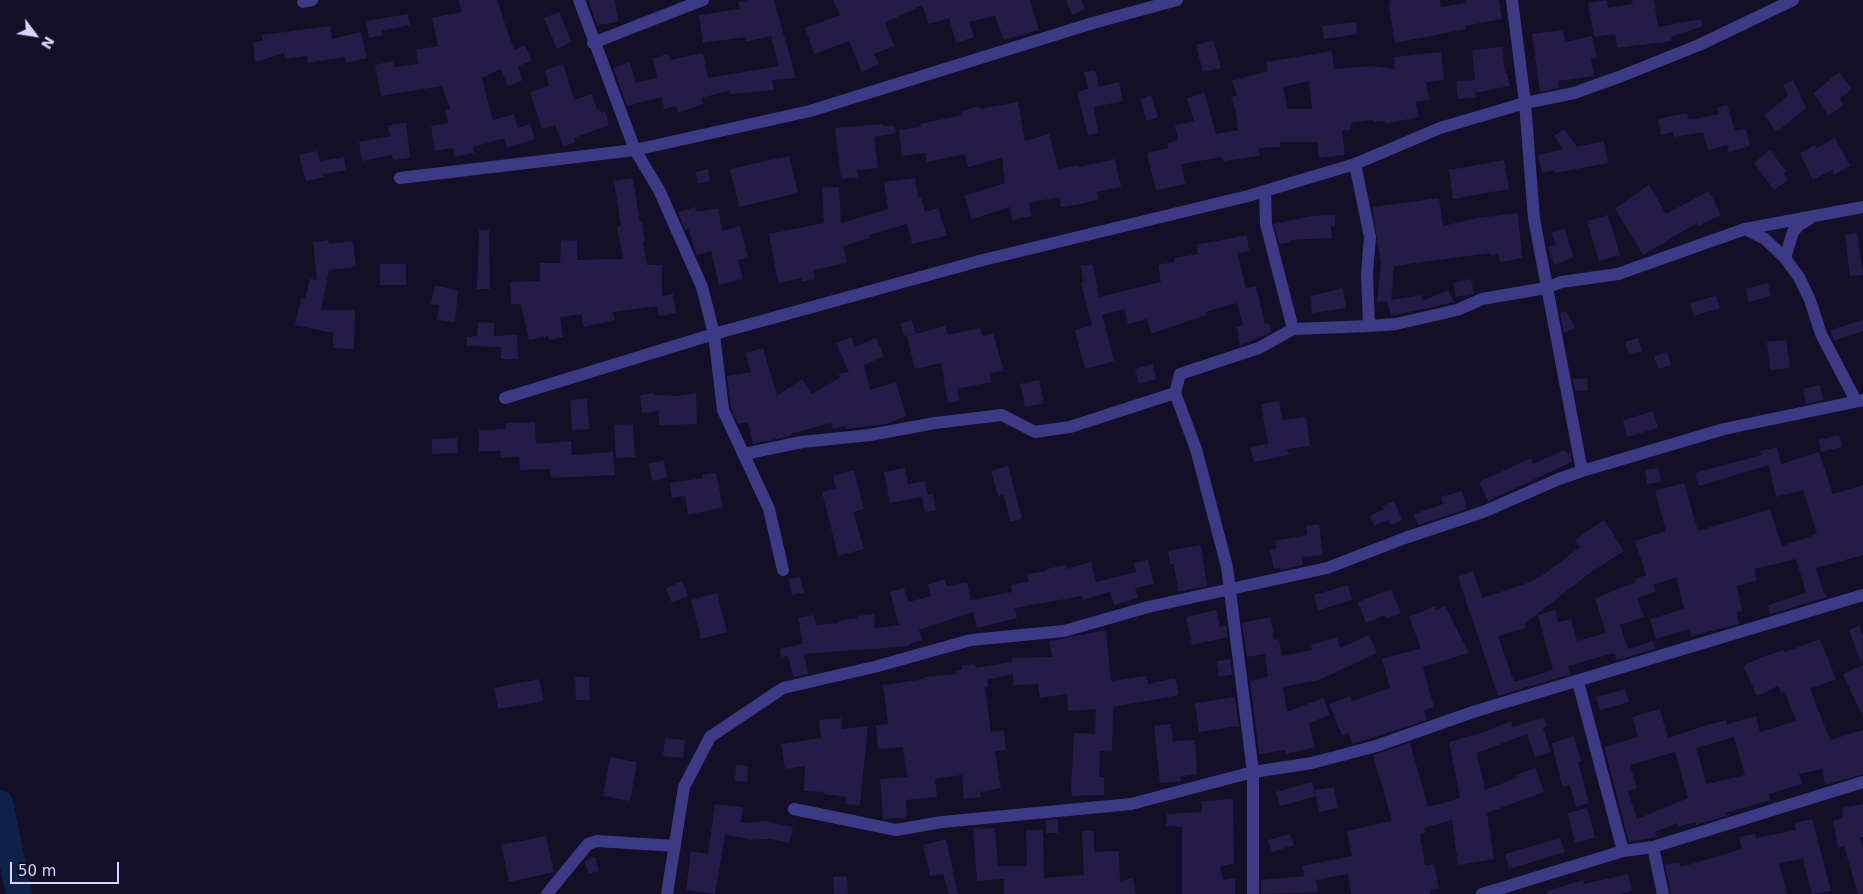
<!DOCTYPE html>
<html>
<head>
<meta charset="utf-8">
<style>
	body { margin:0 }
	#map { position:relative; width:1863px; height:894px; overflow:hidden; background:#130f26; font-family:"DejaVu Sans",sans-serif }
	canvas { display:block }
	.north { position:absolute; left:10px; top:10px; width:50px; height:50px; -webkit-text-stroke:4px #130f26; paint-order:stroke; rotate:121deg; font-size:14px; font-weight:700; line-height:20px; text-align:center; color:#d9d4ff }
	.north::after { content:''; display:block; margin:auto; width:18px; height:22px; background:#d9d4ff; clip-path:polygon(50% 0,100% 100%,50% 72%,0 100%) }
	.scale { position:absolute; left:10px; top:862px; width:109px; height:22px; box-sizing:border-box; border:2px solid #d9d4ff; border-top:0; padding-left:6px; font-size:15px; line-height:18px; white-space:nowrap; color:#d9d4ff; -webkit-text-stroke:4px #130f26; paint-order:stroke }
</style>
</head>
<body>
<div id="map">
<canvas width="1863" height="894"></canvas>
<div class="north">N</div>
<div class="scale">50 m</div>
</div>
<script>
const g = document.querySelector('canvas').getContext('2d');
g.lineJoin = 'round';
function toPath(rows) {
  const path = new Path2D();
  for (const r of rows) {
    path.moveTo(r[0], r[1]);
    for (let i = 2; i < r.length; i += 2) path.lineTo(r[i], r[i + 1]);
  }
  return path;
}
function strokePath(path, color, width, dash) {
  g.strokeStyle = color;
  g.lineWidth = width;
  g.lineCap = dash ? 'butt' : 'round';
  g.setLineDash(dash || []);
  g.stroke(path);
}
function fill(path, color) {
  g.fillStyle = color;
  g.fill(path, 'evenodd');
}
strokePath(toPath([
	[0,803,19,894]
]), '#0c2248', 26);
fill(toPath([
	[459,0,497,0,514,50,525,45,532,61,518,66,523,80,508,86,501,69,482,78,493,120,514,114,518,128,530,124,535,139,507,148,505,139,502,139,473,147,474,153,454,157,453,148,435,151,431,126,448,123,445,110,450,109,442,86,381,96,375,65,393,61,394,67,418,64,416,50,438,46,432,18,461,12],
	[588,0,615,0,618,22,597,25],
	[749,0,774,0,796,78,772,80,774,90,731,94,731,90,701,98,703,104,678,113,676,106,664,109,662,97,627,106,613,68,630,62,636,83,657,78,653,58,668,54,670,60,703,53,708,78,779,66,771,36,746,42,745,37,703,43,699,15,740,9,738,2],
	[833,0,1030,0,1039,30,1004,40,995,16,969,22,974,37,956,43,949,18,929,24,922,5,885,23,894,46,874,54,879,64,862,72,849,41,814,54,805,28,840,15],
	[1066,0,1081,0,1085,10,1072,15],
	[1390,0,1440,0,1441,7,1466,3,1466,0,1499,0,1502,19,1465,26,1466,29,1395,43,1389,7],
	[1607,0,1608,8,1633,4,1632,0,1654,0,1658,27,1701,19,1703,26,1671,37,1672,41,1617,48,1615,34,1594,37,1588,3],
	[559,12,572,42,557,49,544,18],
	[408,14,410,25,382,31,383,35,369,38,366,21],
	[1356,22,1357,34,1324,39,1322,26],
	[330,26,332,39,361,32,367,58,346,63,344,57,308,63,307,56,285,59,284,53,255,62,253,42,263,41,262,35],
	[1563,30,1565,42,1592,36,1597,58,1591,59,1594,76,1558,81,1559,88,1540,92,1532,34],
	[1213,40,1221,68,1203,72,1196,45],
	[1502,47,1505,73,1507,73,1510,86,1475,93,1476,98,1458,99,1456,81,1475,80,1472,50],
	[1332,51,1334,69,1371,66,1395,69,1394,57,1441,52,1444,80,1426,82,1429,100,1416,102,1419,117,1385,124,1385,121,1373,122,1373,120,1351,123,1351,130,1342,130,1345,155,1319,158,1317,142,1280,142,1280,147,1259,148,1260,156,1224,161,1222,157,1181,164,1185,184,1156,190,1147,153,1168,148,1167,143,1178,140,1175,125,1194,121,1187,99,1204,92,1216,134,1238,130,1236,113,1231,97,1237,95,1232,81,1268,71,1266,62],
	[1309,81,1312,109,1288,109,1283,87],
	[563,64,574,100,592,94,597,109,599,108,601,113,605,111,609,125,574,138,575,142,564,147,555,125,542,129,530,92,549,86,545,70],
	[1095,70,1099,87,1119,82,1123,101,1094,107,1098,133,1088,135,1077,92,1088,89,1084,72],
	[1839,72,1852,89,1840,98,1844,105,1828,116,1814,93],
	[1793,80,1806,108,1777,132,1764,115,1788,96,1783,85],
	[1151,95,1158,117,1147,121,1140,99],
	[1018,102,1025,141,1049,134,1058,169,1078,165,1079,167,1115,159,1121,187,1097,192,1099,199,1081,204,1061,207,1059,197,1029,203,1031,216,1012,220,1010,207,972,219,964,196,1005,183,1002,158,968,167,965,154,927,162,925,153,902,156,899,130,921,127,920,124,962,115,961,111,979,106,980,109],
	[1727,105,1735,131,1746,129,1750,146,1729,152,1727,145,1708,150,1703,132,1674,137,1673,132,1661,135,1658,119,1687,113,1689,120,1719,114,1717,108],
	[406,123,410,158,393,160,392,155,362,161,359,142,390,136,388,125],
	[883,124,883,126,895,126,896,133,874,137,878,168,857,170,858,177,841,179,835,128],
	[1564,129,1577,147,1604,141,1608,163,1555,173,1554,170,1542,173,1538,155,1563,149,1554,136],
	[1835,138,1850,166,1834,175,1832,170,1813,180,1800,153,1815,145,1816,148],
	[1770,150,1786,171,1783,174,1788,180,1774,190,1754,163],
	[317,151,320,161,344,157,346,170,323,174,323,177,306,181,299,155],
	[789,156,798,193,739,207,730,169],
	[1504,160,1509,189,1453,199,1449,170],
	[708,169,710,181,698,184,696,172],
	[633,178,640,223,642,222,645,241,643,242,647,265,662,265,662,296,673,294,676,313,659,316,657,306,613,312,615,320,583,327,582,314,560,317,563,337,549,340,548,336,529,340,521,304,511,304,510,282,540,281,540,263,560,263,561,240,577,241,577,260,623,259,617,227,621,226,614,181],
	[915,178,918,197,921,198,925,212,938,208,947,236,912,244,907,224,869,235,869,238,843,246,847,263,813,270,815,279,802,282,801,278,778,283,769,234,824,223,822,188,839,187,841,223,888,209,884,182],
	[1649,185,1666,214,1709,191,1721,215,1698,226,1697,223,1643,255,1615,208],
	[1439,198,1443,226,1477,218,1518,213,1522,258,1500,262,1498,254,1490,255,1490,253,1394,266,1391,301,1377,302,1381,264,1372,207],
	[695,207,697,212,718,208,722,231,740,226,748,258,738,260,743,279,719,285,711,251,697,255,688,229,685,230,678,212],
	[1335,215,1335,226,1331,227,1332,238,1290,240,1291,242,1279,244,1274,224,1311,216],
	[1608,215,1620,255,1599,261,1587,221],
	[1564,228,1574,257,1554,265,1548,247,1556,244,1551,233],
	[479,230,489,230,490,289,477,289],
	[1857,233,1863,275,1850,276,1845,235],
	[1247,235,1249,251,1237,253,1246,288,1256,286,1265,324,1269,323,1271,332,1240,346,1237,327,1243,326,1237,303,1205,312,1206,315,1151,334,1147,319,1128,324,1124,309,1102,315,1114,361,1085,369,1075,330,1092,325,1081,283,1083,282,1081,266,1093,264,1099,297,1161,282,1158,265,1174,262,1174,258,1198,254,1196,245],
	[328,240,329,244,353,241,356,267,329,270,321,310,355,310,354,349,333,348,333,333,295,325,301,298,305,299,310,279,317,280,313,242],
	[380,264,406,264,406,285,380,285],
	[1471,279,1474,293,1456,297,1453,283],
	[1768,283,1771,296,1749,302,1745,289],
	[435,285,458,291,455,322,437,320,439,305,431,304],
	[1343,288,1346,308,1312,313,1310,296],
	[1448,290,1454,302,1391,316,1387,301,1421,295,1422,301],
	[1716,296,1720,308,1694,316,1690,303],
	[1566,311,1575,328,1564,333,1560,313],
	[911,320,916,333,908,336,945,326,948,335,980,328,983,336,993,333,1004,371,990,373,991,382,957,389,959,401,948,403,941,363,915,369,907,336,905,337,900,324],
	[1863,320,1863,331,1834,341,1830,330],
	[478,322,494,323,494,336,517,335,518,359,501,359,501,347,467,346,467,337,477,336],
	[851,337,855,347,876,338,884,356,864,365,870,390,896,382,906,416,887,424,846,429,845,426,833,429,831,423,790,434,790,436,753,444,748,422,738,424,731,408,727,376,751,372,745,353,763,348,777,396,802,379,812,394,840,378,839,374,849,372,836,343],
	[1638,338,1642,351,1629,355,1625,342],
	[1786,340,1790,368,1770,370,1767,342],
	[1667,352,1671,365,1658,369,1654,356],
	[1153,364,1156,379,1139,384,1135,369],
	[1587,378,1588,390,1575,391,1573,379],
	[1039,380,1044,403,1025,407,1020,384],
	[1820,385,1823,400,1806,404,1803,389],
	[654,393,654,395,677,396,696,393,697,424,659,425,659,411,642,413,640,395],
	[587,399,589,429,572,430,570,400],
	[1279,401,1283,420,1306,417,1310,446,1287,449,1289,455,1254,462,1250,447,1268,444,1261,404],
	[1653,411,1658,428,1627,437,1623,420],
	[535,422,536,444,571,441,572,455,613,452,615,475,551,478,550,469,520,470,519,457,501,458,500,451,479,451,479,430,506,429,506,423],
	[633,424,635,457,616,458,614,425],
	[1839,435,1842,447,1821,452,1819,440],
	[457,438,458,453,432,454,432,439],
	[1777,447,1781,464,1819,452,1833,494,1863,485,1863,555,1816,568,1824,594,1826,593,1827,597,1770,614,1768,605,1806,593,1796,559,1754,569,1757,580,1737,586,1742,611,1737,612,1739,624,1691,636,1689,629,1656,639,1650,619,1684,609,1676,577,1653,585,1655,592,1637,598,1644,617,1620,625,1628,649,1653,641,1655,649,1617,660,1614,653,1568,666,1570,674,1498,696,1458,577,1473,571,1482,598,1525,584,1543,575,1580,547,1575,540,1604,520,1624,551,1590,573,1524,624,1526,628,1498,636,1514,682,1553,670,1538,615,1555,610,1558,622,1571,619,1577,641,1606,633,1595,598,1636,582,1635,579,1646,575,1635,541,1666,531,1655,491,1684,483,1698,531,1770,509,1782,546,1817,534,1803,490,1776,497,1769,465,1699,486,1695,473,1761,455,1760,451],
	[1565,450,1566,453,1570,452,1572,462,1488,501,1479,482,1531,458,1533,464],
	[664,461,667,478,652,481,649,463],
	[1008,466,1022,519,1010,522,1004,495,998,496,991,471],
	[905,468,908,484,925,481,928,495,933,494,936,510,925,512,922,497,890,503,884,472],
	[1659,468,1661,482,1647,484,1645,470],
	[854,470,864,509,853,512,864,549,838,556,822,492,836,488,833,476],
	[716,473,723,507,688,515,685,496,672,498,670,483,703,478,703,475],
	[1462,491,1467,509,1418,525,1414,514,1443,504,1441,497],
	[1394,501,1402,520,1391,525,1388,520,1374,526,1370,516,1384,509,1382,506],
	[1319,524,1323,555,1302,557,1303,565,1281,570,1280,568,1274,569,1270,550,1277,548,1275,541,1307,535,1306,526],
	[1201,545,1207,586,1178,592,1174,564,1170,564,1168,551],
	[1148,560,1154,584,1135,588,1138,598,1114,605,1110,592,1083,600,1082,596,1015,608,1017,618,977,628,973,612,919,630,922,640,909,644,909,646,804,654,808,674,793,677,788,656,781,657,780,649,803,644,798,618,814,615,816,625,838,623,838,621,857,618,857,616,874,614,875,628,899,625,890,592,904,588,908,602,931,596,928,585,944,579,947,586,967,582,971,600,1012,592,1011,585,1029,582,1027,574,1047,571,1047,569,1065,565,1066,569,1091,562,1096,582,1136,572,1134,563],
	[800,577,804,593,792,595,788,579],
	[682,581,688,596,672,603,666,588],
	[1348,585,1352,600,1318,610,1314,595],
	[1391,589,1401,613,1386,619,1385,615,1366,623,1358,602],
	[717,593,727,632,701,639,691,600],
	[1435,606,1436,610,1445,606,1469,653,1423,667,1434,707,1424,710,1427,720,1352,744,1349,733,1342,735,1329,704,1350,696,1352,701,1390,688,1382,659,1421,648,1409,617],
	[1216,610,1220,627,1226,626,1228,637,1192,645,1186,617],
	[1271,617,1274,640,1279,639,1282,656,1312,650,1311,645,1337,637,1340,648,1369,635,1377,653,1319,680,1283,687,1287,712,1323,698,1330,715,1309,723,1315,747,1286,754,1286,750,1259,754,1250,681,1268,676,1265,654,1247,657,1242,623],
	[1859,626,1863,636,1862,665,1849,630],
	[1106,630,1111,681,1147,676,1148,684,1175,678,1179,695,1113,707,1112,752,1100,751,1099,777,1104,777,1104,795,1072,796,1071,789,1074,733,1095,734,1096,709,1068,711,1067,694,1040,698,1038,684,1013,685,1013,674,987,680,988,687,985,687,991,732,1004,731,1006,750,995,751,1001,788,980,792,981,797,964,799,962,775,935,779,937,797,906,800,907,818,883,819,880,779,907,777,903,747,878,749,876,725,888,724,883,685,924,679,924,677,957,674,956,670,962,670,962,665,975,664,976,668,1012,662,1012,658,1052,657,1049,641],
	[1820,639,1836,679,1810,689,1830,740,1863,730,1863,774,1825,785,1822,769,1799,774,1802,784,1769,794,1771,800,1725,813,1726,816,1696,825,1695,822,1678,827,1677,823,1655,832,1657,837,1629,842,1604,747,1638,737,1632,717,1660,709,1668,738,1707,725,1726,720,1727,724,1756,716,1760,732,1796,721,1785,692,1781,693,1778,686,1757,696,1743,666,1762,657,1784,650,1785,652],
	[1734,737,1745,775,1707,784,1696,748],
	[1675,752,1688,798,1637,819,1628,791,1637,788,1630,765],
	[1230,659,1232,675,1219,677,1217,661],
	[1863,665,1863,718,1843,674],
	[575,677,589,677,590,700,576,700],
	[539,679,544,701,498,709,494,688],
	[1625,689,1629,702,1600,710,1596,697],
	[1235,697,1239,726,1199,732,1195,703],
	[1544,717,1547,726,1543,728,1551,752,1535,757,1527,734,1477,753,1485,790,1517,778,1516,775,1535,768,1544,792,1487,813,1494,859,1458,865,1452,820,1424,828,1425,832,1420,834,1425,866,1434,864,1439,889,1430,890,1431,894,1351,894,1348,874,1316,880,1318,892,1261,894,1261,880,1304,876,1302,866,1352,856,1347,831,1392,821,1373,755,1410,743,1428,807,1460,798,1449,742,1484,732,1511,721,1513,727],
	[841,718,842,729,868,726,860,805,845,804,846,797,824,794,824,792,804,791,805,766,785,769,781,744,821,738,819,720],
	[1171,724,1173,741,1195,740,1197,774,1180,776,1181,781,1160,783,1154,726],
	[1574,736,1581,761,1578,762,1589,803,1576,807,1570,785,1562,787,1552,743],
	[665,738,685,740,683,758,663,756],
	[610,757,637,762,630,801,603,796],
	[736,765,748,766,747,782,735,781],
	[1312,782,1316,796,1280,806,1276,792],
	[1334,787,1338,808,1319,812,1315,790],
	[1233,799,1234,863,1220,867,1223,880,1235,878,1235,894,1182,894,1182,827,1166,826,1167,814,1202,812,1202,801],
	[715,804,743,807,741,823,766,821,793,827,789,843,771,839,748,840,748,839,725,835,715,894,686,890,691,851,708,854],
	[1863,804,1863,837,1860,837,1863,850,1863,894,1858,894,1844,846,1838,848,1833,821,1843,818,1842,808],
	[1587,808,1595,838,1575,843,1568,813],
	[1058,819,1058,833,1046,833,1046,820],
	[1812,819,1831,891,1812,894,1803,859,1779,863,1787,894,1671,894,1665,865,1679,862,1681,867,1742,849,1739,837,1755,834,1756,838,1796,830,1794,823],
	[995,828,998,866,1027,866,1026,830,1043,830,1044,878,1084,875,1082,831,1094,831,1094,852,1119,851,1120,881,1133,878,1136,894,1004,894,1004,879,977,881,973,829],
	[1290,834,1294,845,1272,852,1268,840],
	[546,836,554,872,509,882,501,845],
	[1560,838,1565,852,1509,869,1505,854],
	[946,839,958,894,949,894,943,874,930,876,923,845],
	[595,857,599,871,588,874,585,861],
	[1628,874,1632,891,1620,894,1547,894,1547,891,1583,880,1584,884],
	[847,876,848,894,834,894,833,877]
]), '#241b47');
strokePath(toPath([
	[579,0,635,150,659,190,702,287,714,334,723,410,769,509,783,570],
	[1512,0,1525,103,1534,219,1582,471],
	[303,2,312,0],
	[593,43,703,0],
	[1355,164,1370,237,1367,273,1369,326,1396,324,1457,310,1482,299,1546,288,1561,282,1618,274,1745,229,1765,239,1785,258,1799,277,1810,300,1821,334,1856,401],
	[400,178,635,150,810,111,1093,23,1177,0],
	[1265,191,1266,224,1293,329],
	[1745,229,1863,207],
	[1785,258,1793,232,1799,225,1809,219],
	[1175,393,1196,449,1227,567,1253,772,1253,894],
	[505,398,714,334,983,260,1248,196,1355,164,1440,128,1525,103,1574,93,1619,77,1699,45,1793,0],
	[744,454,802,442,870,435,935,423,1002,415,1035,432,1070,427,1175,393,1180,374,1259,348,1293,329,1369,326],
	[1578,682,1623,851],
	[794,809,896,830,942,822,1131,804,1253,772,1312,763,1376,746,1476,711,1863,595],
	[1653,847,1663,894],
	[547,894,588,844,597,841,675,846],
	[667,894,684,787,710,737,783,688,874,667,971,640,1064,631,1148,607,1327,568,1405,538,1483,512,1559,479,1582,471,1724,429,1863,400],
	[1482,894,1623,851,1653,847,1863,782]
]), '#3d3a85', 12);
</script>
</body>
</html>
